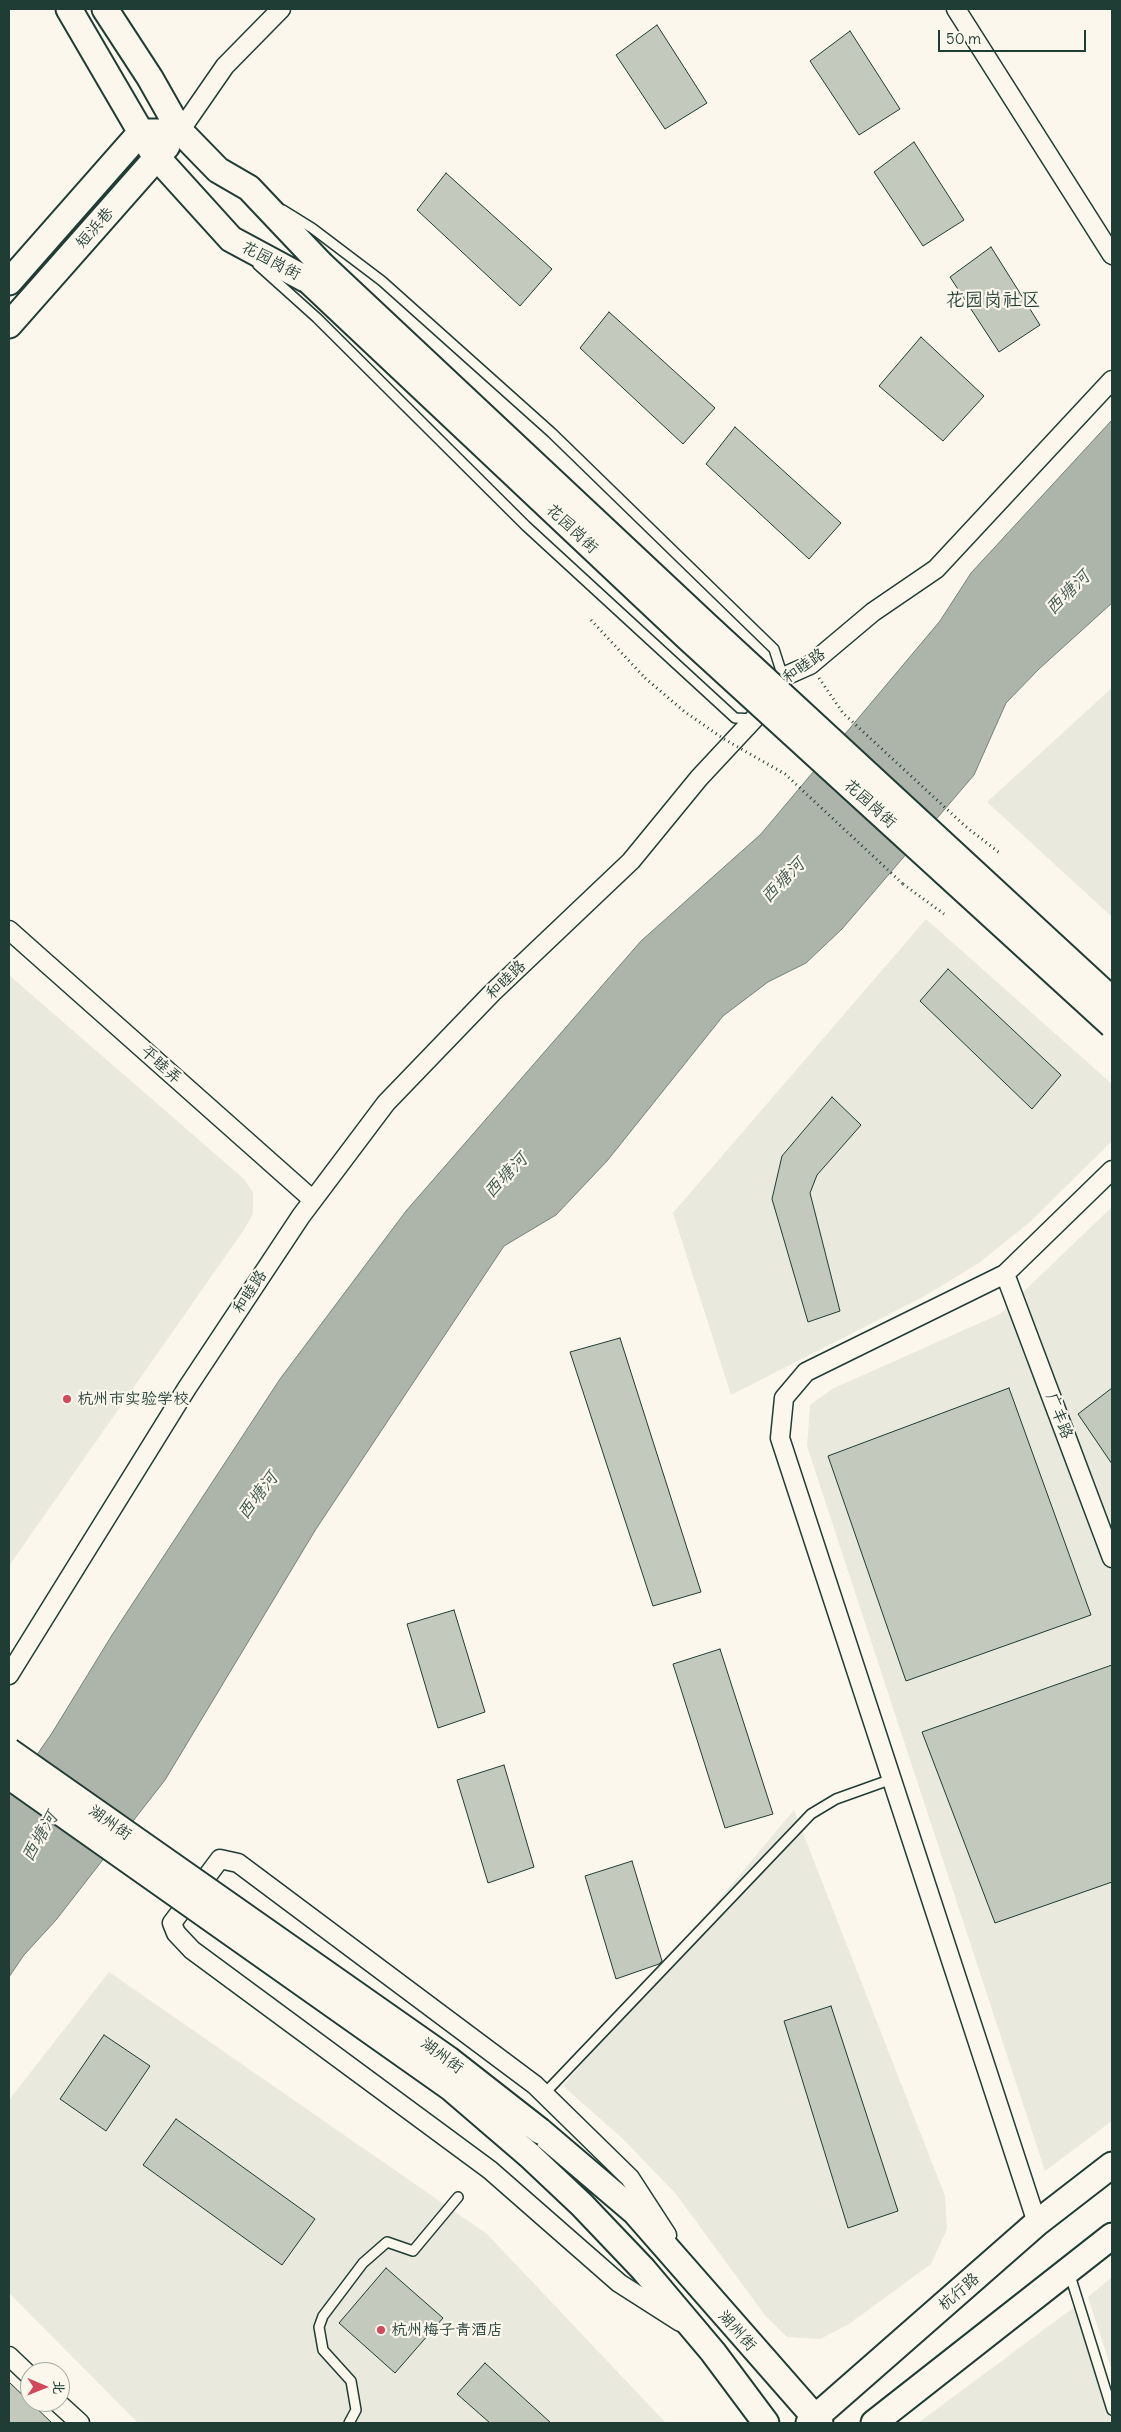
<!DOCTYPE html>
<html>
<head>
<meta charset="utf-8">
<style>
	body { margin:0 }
	#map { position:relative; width:1121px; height:2432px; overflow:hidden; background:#fbf7ec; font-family:Delius,"LXGW WenKai TC",sans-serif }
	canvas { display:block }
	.frame { position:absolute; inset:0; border:10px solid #1f3d34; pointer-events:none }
	.north { position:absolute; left:20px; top:2362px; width:50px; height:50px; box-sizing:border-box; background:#fbf7ec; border:1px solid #a3ada2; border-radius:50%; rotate:91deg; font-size:14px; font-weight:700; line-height:20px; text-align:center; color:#1f3d34 }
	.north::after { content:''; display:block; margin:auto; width:18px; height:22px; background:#d1495b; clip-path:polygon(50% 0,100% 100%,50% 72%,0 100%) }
	.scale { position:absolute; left:938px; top:30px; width:148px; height:22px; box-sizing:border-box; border:2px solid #1f3d34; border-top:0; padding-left:6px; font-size:15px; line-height:18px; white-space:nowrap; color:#1f3d34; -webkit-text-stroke:4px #fbf7ec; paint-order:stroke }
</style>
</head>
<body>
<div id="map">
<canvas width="1121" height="2432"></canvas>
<div class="frame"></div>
<div class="north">北</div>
<div class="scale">50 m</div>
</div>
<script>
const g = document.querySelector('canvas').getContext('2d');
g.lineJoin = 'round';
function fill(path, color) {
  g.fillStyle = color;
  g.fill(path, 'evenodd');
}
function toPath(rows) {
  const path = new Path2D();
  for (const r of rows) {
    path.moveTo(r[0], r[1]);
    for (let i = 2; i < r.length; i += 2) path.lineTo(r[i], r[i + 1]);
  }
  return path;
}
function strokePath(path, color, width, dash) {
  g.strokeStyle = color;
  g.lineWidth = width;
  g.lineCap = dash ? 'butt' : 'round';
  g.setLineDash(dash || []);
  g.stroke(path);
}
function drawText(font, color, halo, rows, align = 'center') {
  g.font = font + ' Delius,"LXGW WenKai TC",sans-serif';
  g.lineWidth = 4.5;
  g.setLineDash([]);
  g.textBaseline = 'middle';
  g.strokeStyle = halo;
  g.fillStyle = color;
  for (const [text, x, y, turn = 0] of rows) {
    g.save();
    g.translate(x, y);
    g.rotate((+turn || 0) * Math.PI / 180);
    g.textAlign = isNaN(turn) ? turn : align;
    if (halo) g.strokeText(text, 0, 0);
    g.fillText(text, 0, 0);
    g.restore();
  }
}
fill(toPath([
	[1112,688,1112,917,987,802],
	[926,919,1112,1084,1112,1141,1030,1222,979,1263,923,1297,731,1395,673,1213],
	[9,975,244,1179,253,1192,253,1214,243,1231,9,1566],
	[1112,1207,1112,2121,1045,2171,807,1446,810,1405,832,1389,1000,1314],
	[794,1810,945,2196,947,2229,931,2264,849,2324,820,2339,787,2337,764,2314,676,2194,622,2138,563,2086],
	[109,1972,487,2234,666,2423,138,2423,9,2293,9,2100],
	[1112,2277,1112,2371,1088,2297],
	[1077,2305,1112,2417,1112,2423,918,2423]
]), '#eae9de');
const water = toPath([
	[1112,420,1112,603,1039,669,1006,703,974,775,842,929,806,963,768,982,723,1016,607,1161,556,1215,504,1246,316,1529,165,1780,56,1920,24,1955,9,1977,9,1795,52,1733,112,1635,280,1379,406,1211,641,941,761,834,940,621,971,573,1112,420]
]);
fill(water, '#adb4aa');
strokePath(water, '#74847b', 1);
const building = toPath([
	[657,25,707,103,665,129,616,55,657,25],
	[850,31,900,109,859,135,810,61,850,31],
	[914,142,964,220,923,246,874,172,914,142],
	[446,173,552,269,520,306,417,210,446,173],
	[991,247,1040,325,999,352,950,277,991,247],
	[609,312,715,408,683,444,580,348,609,312],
	[921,337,984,396,943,441,879,386,921,337],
	[735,427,841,523,809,559,706,464,735,427],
	[948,969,1061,1075,1032,1109,920,1001,948,969],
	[832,1097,861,1125,817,1175,810,1193,840,1311,808,1322,772,1199,782,1156,832,1097],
	[620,1338,701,1592,653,1606,570,1352,620,1338],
	[1009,1388,1091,1615,906,1681,828,1456,1009,1388],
	[1112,1388,1112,1464,1078,1414,1112,1388],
	[454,1610,485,1712,438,1728,407,1624,454,1610],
	[720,1649,773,1814,725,1828,673,1664,720,1649],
	[1112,1665,1112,1882,995,1923,922,1732,1112,1665],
	[504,1765,534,1867,488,1883,457,1780,504,1765],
	[632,1861,662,1961,659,1964,616,1979,585,1876,632,1861],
	[831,2006,898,2211,848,2228,784,2021,831,2006],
	[104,2035,150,2066,106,2131,60,2099,104,2035],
	[176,2119,315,2219,282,2265,143,2165,176,2119],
	[386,2268,443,2318,395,2373,339,2323,386,2268],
	[485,2363,551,2423,490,2423,457,2394,485,2363],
	[9,2382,52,2423,9,2423,9,2382]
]);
fill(building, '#c4c9be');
strokePath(building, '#1f3d34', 1);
const lane = toPath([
	[283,210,312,228,382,281,552,433,774,649,783,677],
	[258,265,317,318,526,526,735,718,754,719],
	[544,2094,811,1814,836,1799,892,1779],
	[1069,2272,1112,2410],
	[349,2423,356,2410,351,2381,323,2350,319,2327,323,2316,363,2263,387,2242,413,2251,458,2197]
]);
const street = toPath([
	[956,9,1112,255],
	[180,131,225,66,281,9],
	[9,930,313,1200],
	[1005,1274,1112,1558],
	[9,1675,187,1388,301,1216,386,1103,492,993,631,861,699,778,754,719,783,677,810,665,873,612,936,569,1112,380],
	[1037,2223,780,1438,784,1398,806,1372,1005,1274,1112,1170],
	[667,2235,630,2178,535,2085,238,1863,220,1859,172,1923,176,1933,192,1950,490,2170,619,2283,680,2322],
	[9,2356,30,2376],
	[57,2402,80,2423]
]);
const secondary = toPath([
	[69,9,153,153,231,239,309,281],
	[105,9,150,78,180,131,218,170,249,188,320,263],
	[9,282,141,132,158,132],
	[9,325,167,146],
	[540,2131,635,2212,820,2423],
	[529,2155,582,2205,643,2269,713,2352,766,2423],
	[809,2423,1037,2223,1112,2165],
	[874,2423,1112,2236]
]);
strokePath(lane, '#1f3d34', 12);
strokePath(street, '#1f3d34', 21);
strokePath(secondary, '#1f3d34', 29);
strokePath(toPath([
	[591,620,645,678],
	[819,678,843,713,965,826,1001,854],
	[903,884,944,914]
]), '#1f3d34', 3, [1, 4]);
strokePath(lane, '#fbf7ec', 9);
strokePath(street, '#fbf7ec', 18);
strokePath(secondary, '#fbf7ec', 25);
const secondaryBridge = toPath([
	[320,263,704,623,1112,1000],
	[309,281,688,638,1112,1025],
	[9,1751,448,2059,540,2131],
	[9,1776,451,2088,529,2155]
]);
strokePath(secondaryBridge, '#1f3d34', 29, []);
strokePath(toPath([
	[645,678,685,712,724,739,785,774,903,884]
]), '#1f3d34', 3, [1, 4]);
strokePath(secondaryBridge, '#fbf7ec', 25);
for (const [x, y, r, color] of [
	[67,1399,5,"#d1495b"],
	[381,2330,5,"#d1495b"]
]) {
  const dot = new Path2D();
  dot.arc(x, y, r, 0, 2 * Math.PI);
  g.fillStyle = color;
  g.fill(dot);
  strokePath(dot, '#fbf7ec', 2);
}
drawText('16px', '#1f3d34', '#fbf7ec', [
	["短浜巷",95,228,-49],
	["花园岗街",271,261,28],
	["花园岗街",572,529,43],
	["和睦路",804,666,-35],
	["花园岗街",870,804,42],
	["和睦路",506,980,-44],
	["平睦弄",161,1065,42],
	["和睦路",250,1292,-57],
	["广丰路",1059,1416,69],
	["湖州街",110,1823,35],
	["湖州街",442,2056,36],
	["杭行路",959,2292,-41],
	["湖州街",737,2331,48]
]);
drawText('16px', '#1f3d34', '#fbf7ec', [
	["杭州市实验学校",77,1399],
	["杭州梅子青酒店",391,2330]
], 'left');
drawText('italic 18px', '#425b52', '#fbf7ec', [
	["西塘河",1068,593,-45],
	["西塘河",783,881,-46],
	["西塘河",506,1176,-47],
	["西塘河",258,1496,-53],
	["西塘河",40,1837,-60]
]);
drawText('19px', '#1f3d34', '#fbf7ec', [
	["花园岗社区",993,301]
]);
</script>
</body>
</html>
